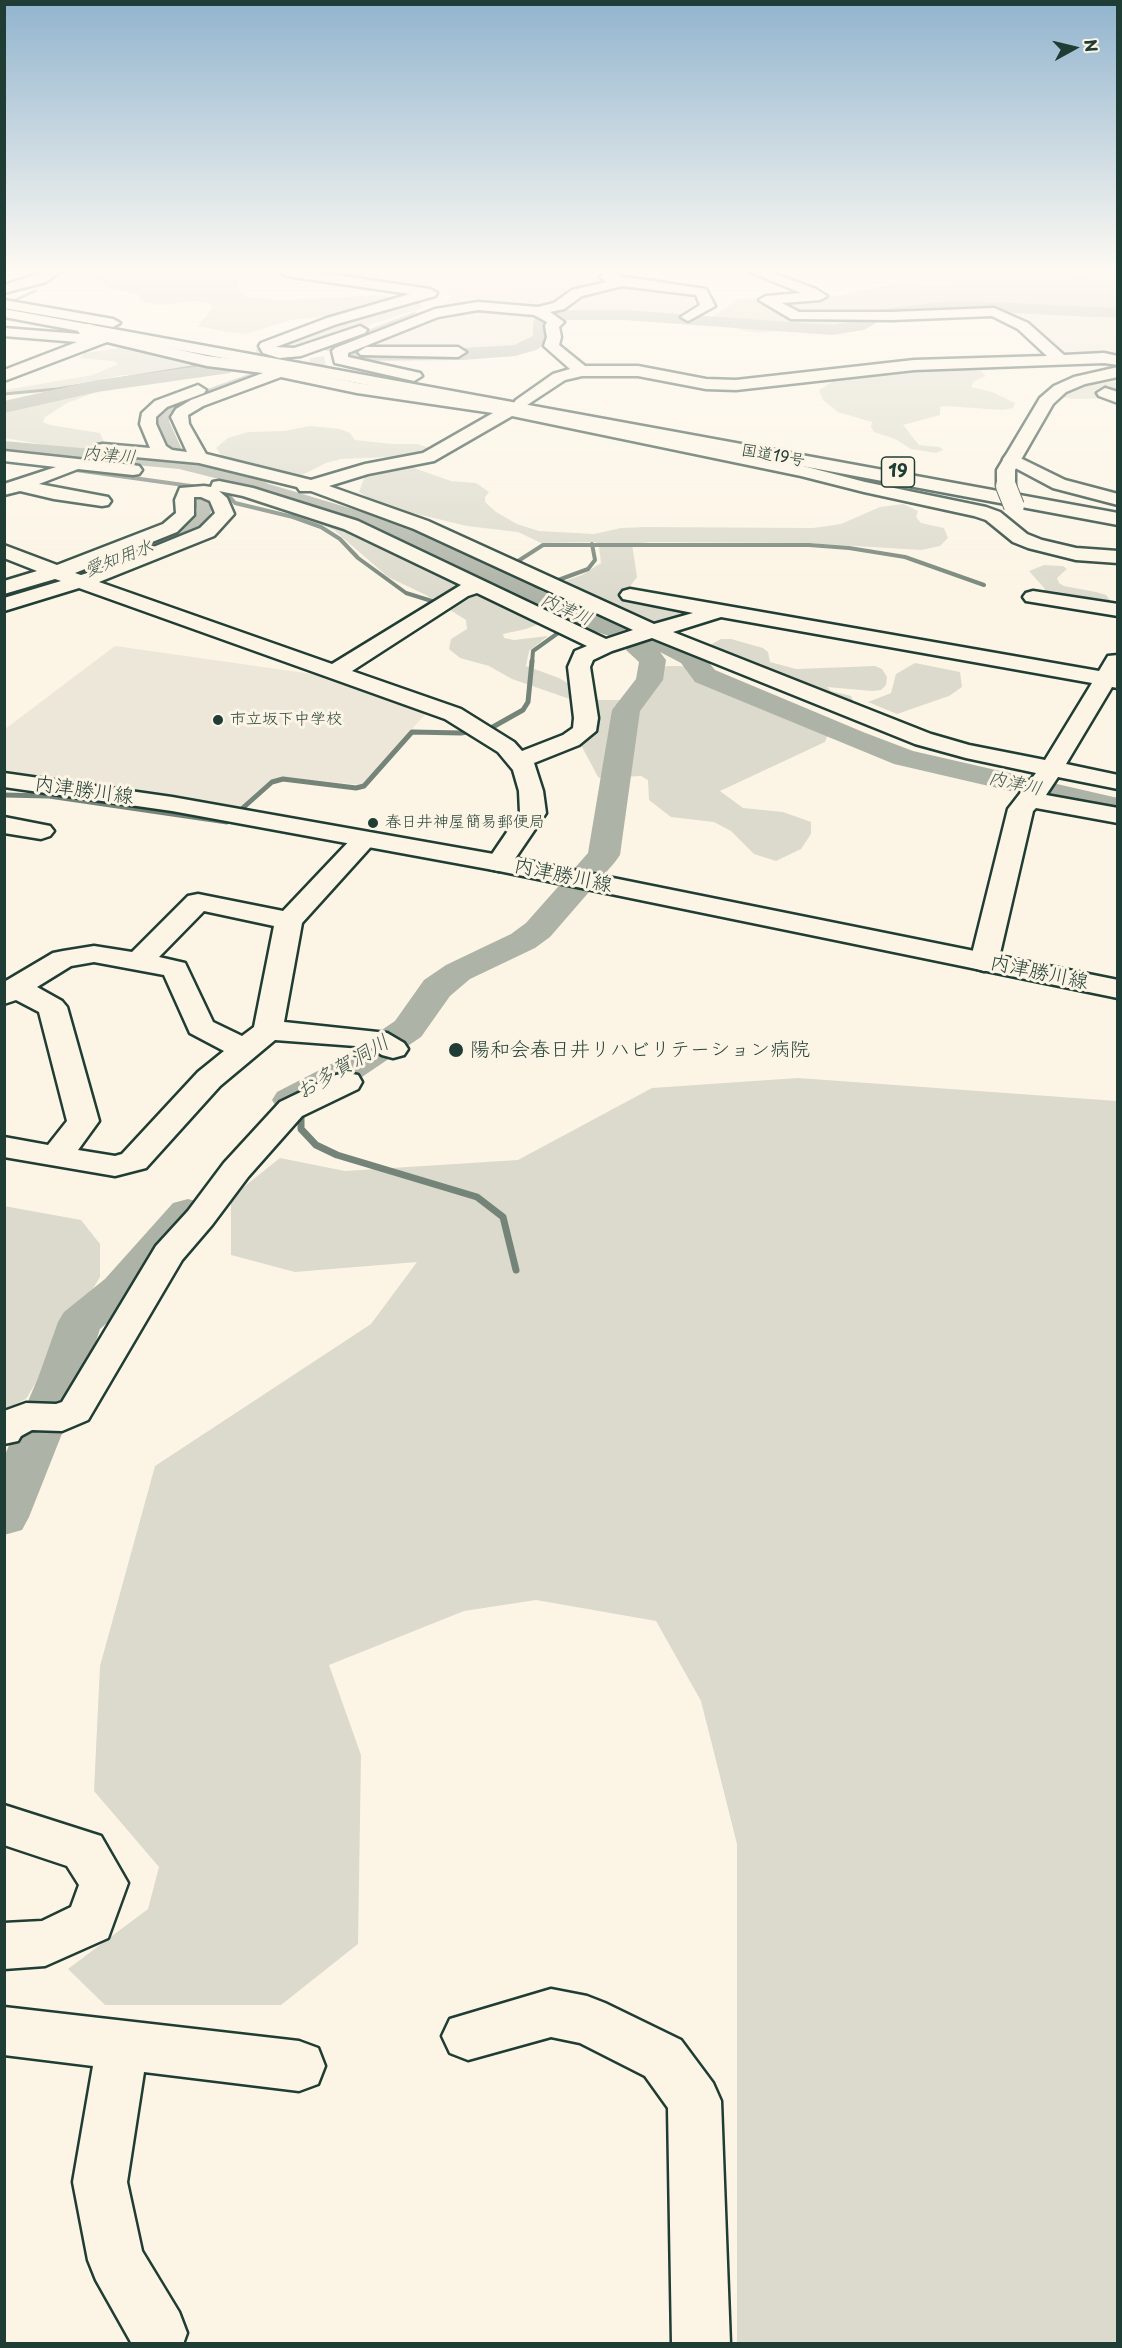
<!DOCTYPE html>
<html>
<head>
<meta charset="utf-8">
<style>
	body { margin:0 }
	#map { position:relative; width:1122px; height:2348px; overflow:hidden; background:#fcf5e5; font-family:"Playpen Sans",sans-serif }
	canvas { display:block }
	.frame { position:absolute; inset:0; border:6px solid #1f3d34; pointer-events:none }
	.north { position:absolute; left:1044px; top:18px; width:60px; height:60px; -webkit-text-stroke:4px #fcf5e5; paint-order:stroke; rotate:82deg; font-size:16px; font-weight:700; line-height:24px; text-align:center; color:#1f3d34 }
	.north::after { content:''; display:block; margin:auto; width:21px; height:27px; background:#1f3d34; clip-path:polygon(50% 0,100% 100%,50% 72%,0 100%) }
</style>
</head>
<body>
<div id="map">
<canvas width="1122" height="2348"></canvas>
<div class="frame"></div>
<div class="north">N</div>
</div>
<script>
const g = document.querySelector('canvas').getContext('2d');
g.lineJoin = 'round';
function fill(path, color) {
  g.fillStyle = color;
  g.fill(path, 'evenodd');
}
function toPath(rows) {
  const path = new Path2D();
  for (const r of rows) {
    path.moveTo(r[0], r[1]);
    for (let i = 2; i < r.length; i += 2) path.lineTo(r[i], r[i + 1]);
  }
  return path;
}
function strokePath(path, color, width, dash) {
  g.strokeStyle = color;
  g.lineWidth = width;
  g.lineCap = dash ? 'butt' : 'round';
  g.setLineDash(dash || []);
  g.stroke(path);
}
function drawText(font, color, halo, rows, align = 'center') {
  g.font = font + ' "Playpen Sans","Klee One",sans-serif';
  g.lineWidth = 6;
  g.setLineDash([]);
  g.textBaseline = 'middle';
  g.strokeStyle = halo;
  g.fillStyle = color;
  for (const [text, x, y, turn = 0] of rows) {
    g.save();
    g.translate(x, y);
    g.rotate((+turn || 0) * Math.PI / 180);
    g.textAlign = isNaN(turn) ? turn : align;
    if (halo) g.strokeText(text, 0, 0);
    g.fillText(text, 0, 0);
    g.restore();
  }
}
fill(toPath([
	[292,272,593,272,601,277,699,293,706,305,685,319,594,313,551,316,538,324,539,337,535,341,503,350,352,352,344,350,433,315,452,296],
	[857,272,1117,272,1117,359,1063,359,1018,321,947,284,878,279],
	[115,646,340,678,428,711,362,785,282,777,271,780,238,809,80,782,5,774,5,729]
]), '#ece7d8');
fill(toPath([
	[103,272,245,272,251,275,239,283,238,289,247,297,283,300,382,295,418,301,423,308,321,340,296,346,279,345,281,335,316,325,322,317,290,320,247,334,226,332,198,326,213,307,209,303,194,301,159,305,143,302,137,294,107,287,97,279],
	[1078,277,1117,280,1117,314,954,304,914,307,878,313,854,323,760,333,744,331,712,317,739,299,838,296,897,283,946,286],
	[132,346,229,365,214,374,123,386,91,394,67,403,45,417,43,422,50,425,100,433,104,442,97,447,79,451,5,438,4,408,19,407,98,387,160,378,161,375,124,375,39,391,5,393,5,390,93,375,118,364,113,361,79,358,85,353],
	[952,366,981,371,986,376,973,382,971,387,992,392,1015,403,1013,408,1003,410,946,406,940,407,940,415,903,425,919,445,940,447,943,450,936,453,911,449,895,439,874,432,871,427,872,422,838,412,823,400,819,390,842,376],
	[1117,381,1117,398,1072,399,1058,396,1056,391],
	[310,426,340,429,350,433,355,440,392,444,418,444,429,448,422,456,404,460,388,457,341,459,326,463,302,475,293,476,224,459,216,448,228,438,248,432,284,431],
	[411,467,451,481,476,483,489,492,485,497,485,502,496,512,517,524,539,531,594,534,621,528,644,527,813,528,841,524,880,507,903,504,918,511,916,517,921,523,944,528,948,538,940,546,921,550,806,543,650,542,632,544,637,577,625,593,704,612,648,626,556,584,582,575,601,563,599,547,596,542,541,543,518,532,467,526,379,505,359,492,366,473,386,468],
	[289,511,328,519,542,621,539,624,526,629,503,634,504,638,514,640,548,636,529,651,526,666,559,678,596,700,644,700,659,670,667,666,680,666,692,668,729,690,813,725,828,734,825,742,720,791,743,808,783,812,811,822,811,834,801,849,776,861,754,854,731,831,714,822,671,817,649,800,648,780,641,776,620,777,607,781,598,777,581,745,598,720,598,714,590,706,512,679,489,666,460,658,449,649,451,639,467,629,466,620,426,595,388,577,334,530],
	[1044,565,1063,566,1067,569,1057,578,1059,583,1064,586,1096,592,1106,595,1111,601,1108,606,1039,596,1045,589,1029,571],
	[721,639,731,639,763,648,768,652,770,662,796,669,875,666,882,669,887,677,886,685,881,690,872,691,827,687,831,691,851,696,854,703,851,705,709,650,710,645],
	[915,663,960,672,962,687,949,696,897,714,868,702,891,693,896,674],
	[798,1078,1117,1101,1117,2343,737,2343,737,1844,701,1701,656,1621,536,1600,464,1611,329,1665,361,1755,358,1944,281,2005,105,2005,68,1969,148,1909,159,1867,94,1791,100,1666,155,1466,371,1324,417,1262,295,1272,231,1255,231,1197,280,1158,345,1171,518,1160,652,1088],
	[4,1206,81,1220,100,1244,100,1277,26,1399,5,1409]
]), '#dcdacc');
strokePath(toPath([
	[4,300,13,301,35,291],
	[1000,308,1016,319],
	[1047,340,1064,355,1073,356],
	[4,394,57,389,210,364]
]), '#758479', 3);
strokePath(toPath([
	[40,465,198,487],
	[212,488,227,494,235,503,293,517,321,527,340,539,358,558,406,593,435,602,430,606],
	[484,572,515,563,543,545,809,545,849,548,905,557,984,585],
	[526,592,588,569,595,560,592,544],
	[532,663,533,651,579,618]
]), '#758479', 4);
strokePath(toPath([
	[4,795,49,796,227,822,272,782,283,779,356,788,364,786,412,732,461,733,491,728,523,710,528,702,532,661]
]), '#758479', 5);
strokePath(toPath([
	[301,1111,301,1129,316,1145,337,1155,477,1197,503,1217,516,1270]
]), '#758479', 7);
fill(toPath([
	[414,312,419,315,418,317,331,350,327,351,322,348,414,312],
	[263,369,269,372,267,374,182,405,170,413,169,421,183,452,177,456,173,455,157,421,160,409,174,401,263,369],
	[197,489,204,493,211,510,210,518,182,539,103,572,4,600,4,591,93,566,172,533,196,516,197,510,190,493,197,489]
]), '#aeb3a7');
fill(toPath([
	[970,301,1118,308,1118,318,970,311,939,312,883,319,864,330,832,335,624,320,566,320,551,325,551,338,548,342,536,350,515,356,463,360,346,361,339,359,337,355,339,351,346,349,463,348,514,345,533,336,533,322,536,318,565,310,624,310,832,325,854,321,884,309,939,302,970,301],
	[223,363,230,365,232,369,230,373,97,392,4,413,4,401,97,380,223,363],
	[4,441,179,457,238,470,269,484,406,525,588,613,685,643,699,651,715,670,863,732,913,751,1118,798,1118,816,894,764,695,682,681,663,660,652,666,660,663,680,640,711,620,855,615,862,550,937,535,948,470,979,450,996,421,1037,359,1079,305,1108,291,1112,277,1108,272,1100,277,1092,333,1063,395,1021,424,980,446,965,511,934,526,923,588,853,612,710,636,679,639,662,626,650,630,643,570,623,390,535,253,494,223,480,179,469,4,453,4,441],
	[188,1199,203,1203,209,1212,135,1299,100,1329,84,1378,29,1517,22,1530,4,1535,4,1457,38,1378,58,1322,64,1312,105,1279,173,1203,188,1199]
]), '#aeb3a7');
strokePath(toPath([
	[234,360,279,353],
	[288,370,327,363]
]), '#d0d0c2', 15, [15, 8]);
const minor = toPath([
	[43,272,60,272,46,282,4,293,4,285,43,272],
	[280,272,316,272,430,289,437,293,435,296,337,324,276,347,294,348,360,326,367,330,365,333,301,356,279,358,263,353,259,346,261,343,327,318,410,294,286,276,280,272],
	[605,272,621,272,618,276,706,289,715,306,688,321,681,317,700,305,696,295,622,286,582,296,564,309,550,312,564,322,559,327,561,337,559,345,585,366,638,366,706,379,736,380,914,360,1047,356,1018,329,992,316,892,320,791,319,759,300,766,296,801,293,750,272,770,272,816,289,827,296,820,300,782,303,799,312,892,312,994,308,1028,323,1064,355,1104,353,1118,356,1118,365,1104,363,914,370,736,390,706,389,638,376,582,376,565,380,524,407,803,466,865,482,986,507,1000,512,1027,534,1042,540,1076,548,1118,551,1118,563,1076,560,1028,548,1013,542,986,520,974,516,864,492,801,476,512,416,434,461,368,474,329,486,428,521,654,624,693,613,623,599,620,595,623,591,630,589,1099,671,1108,656,1118,655,1118,688,1112,687,1066,764,1118,775,1118,789,1058,777,1046,795,1118,808,1118,823,1036,808,1033,811,998,962,994,968,984,971,974,968,970,962,1008,809,1036,773,966,758,915,744,652,638,612,651,593,660,590,667,598,718,596,731,579,745,534,763,543,791,546,813,508,869,499,871,490,869,486,863,520,813,519,791,513,770,498,752,445,719,79,588,4,611,4,598,61,581,55,579,4,594,4,581,37,571,4,558,4,545,57,565,163,524,176,513,175,500,180,488,204,486,211,487,213,482,219,481,253,488,358,521,606,639,633,630,414,529,311,491,300,491,297,487,199,463,103,454,97,453,94,449,97,445,103,444,150,448,140,424,142,413,155,401,198,385,206,390,204,393,167,407,156,417,156,424,166,446,172,450,187,452,171,417,176,409,191,400,263,373,207,366,107,342,4,381,4,370,77,342,4,336,4,328,80,334,78,331,80,328,88,324,93,325,97,331,207,356,257,362,357,383,507,405,514,403,516,400,553,374,570,369,544,346,547,337,545,326,547,322,534,315,478,310,438,317,348,353,348,357,420,373,422,376,414,381,335,363,332,351,335,348,435,309,478,302,538,307,554,303,572,290,607,282,600,277,605,272],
	[281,377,357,393,493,413,423,453,365,464,311,480,206,454,189,424,188,415,203,406,281,377],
	[219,491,243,496,344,529,461,585,332,664,99,582,214,536,234,514,227,498,219,491],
	[194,497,201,497,210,501,215,513,200,528,97,570,81,575,75,573,177,532,194,515,194,497],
	[477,593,587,646,575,651,568,667,574,718,573,728,563,735,522,751,514,742,461,709,352,671,468,596,477,593],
	[721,617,1092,683,1045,760,969,745,931,734,673,632,721,617],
	[4,300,113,319,120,323,113,327,4,308,4,300],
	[366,347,458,347,466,352,458,357,361,355,358,352,366,347],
	[1105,388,1118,392,1118,403,1099,396,1097,393,1105,388],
	[4,451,133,465,139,466,142,470,139,474,133,475,78,469,39,484,108,497,111,501,108,505,102,506,54,499,20,491,4,495,4,484,56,467,4,461,4,451],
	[1012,454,1065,480,1118,494,1118,505,1053,488,1006,463,1003,459,1006,455,1012,454],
	[1033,591,1118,604,1118,616,1026,601,1023,597,1026,593,1033,591],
	[4,817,50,826,54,831,50,836,41,839,4,833,4,817],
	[364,832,373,835,377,840,302,923,284,1022,387,1033,404,1043,408,1049,404,1055,393,1058,382,1055,369,1047,275,1040,220,1086,146,1168,115,1176,4,1157,4,1137,48,1145,67,1121,39,1012,16,1000,4,1004,4,982,53,953,63,951,94,946,132,952,188,896,198,894,283,911,355,835,364,832],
	[204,911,274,926,254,1027,242,1036,213,1022,185,963,159,957,204,911],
	[94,962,164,975,190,1033,224,1051,198,1072,122,1154,115,1156,78,1150,99,1121,67,1007,62,1001,37,987,71,966,94,962],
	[347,1073,358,1075,362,1082,358,1089,302,1116,248,1177,212,1225,182,1260,88,1420,62,1431,32,1430,21,1436,18,1441,4,1444,4,1411,26,1403,56,1404,62,1402,156,1246,188,1211,224,1163,280,1102,336,1075,347,1073],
	[4,1805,101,1836,128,1883,108,1938,45,1966,4,1969,4,1923,42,1921,71,1907,79,1885,67,1866,4,1845,4,1805],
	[551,1989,587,1996,605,2003,681,2040,713,2083,721,2101,730,2344,672,2344,668,2108,645,2076,580,2043,551,2037,468,2060,450,2053,442,2036,450,2019,551,1989],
	[4,2007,299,2041,318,2048,325,2066,318,2084,299,2091,144,2072,127,2182,142,2251,179,2312,187,2333,183,2344,132,2344,96,2280,88,2260,73,2182,93,2066,4,2055,4,2007]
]);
const major = toPath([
	[1118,367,1118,377,1085,384,1066,392,1053,404,1015,470,1015,486,1012,490,1000,490,997,486,997,470,1040,398,1054,386,1074,377,1118,367],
	[4,773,172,797,499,855,1118,980,1118,998,499,871,172,811,4,787,4,773]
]);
const highway = toPath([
	[4,309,1118,513,1118,525,4,317,4,309]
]);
strokePath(minor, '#1f3d34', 5);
strokePath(major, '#1f3d34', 5);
strokePath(highway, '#1f3d34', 5);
fill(minor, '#fcf5e5');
fill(major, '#fcf5e5');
fill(highway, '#fcf5e5');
const majorBridge = toPath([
	[1006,486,1014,506]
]);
strokePath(majorBridge, '#1f3d34', 22, []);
strokePath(majorBridge, '#fcf5e5', 20);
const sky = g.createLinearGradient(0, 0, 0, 601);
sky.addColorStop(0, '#91b4ce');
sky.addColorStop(0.45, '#fefaf3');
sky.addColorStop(1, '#fefaf300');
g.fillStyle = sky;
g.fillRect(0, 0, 1122, 601);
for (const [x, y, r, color] of [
	[218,720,6,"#1f3d34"],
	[373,823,6,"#1f3d34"],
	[456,1050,8,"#1f3d34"]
]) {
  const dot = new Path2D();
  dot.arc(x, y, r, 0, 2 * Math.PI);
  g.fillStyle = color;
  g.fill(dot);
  strokePath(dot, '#fcf5e5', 2);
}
drawText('16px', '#1f3d34', '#fcf5e5', [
	["国道19号",773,456,10]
]);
drawText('16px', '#1f3d34', '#fcf5e5', [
	["市立坂下中学校",230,720],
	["春日井神屋簡易郵便局",385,823]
], 'left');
drawText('italic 18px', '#435a51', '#fcf5e5', [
	["内津川",109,456,5],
	["愛知用水",119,559,-21],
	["内津川",566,610,24],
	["内津川",1015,784,13]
]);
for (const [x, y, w] of [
	[898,472,33]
]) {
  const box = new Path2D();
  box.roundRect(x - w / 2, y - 15, w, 30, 4.5);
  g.fillStyle = '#fcf5e5';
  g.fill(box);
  strokePath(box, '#1f3d34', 1.5);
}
drawText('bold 18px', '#1f3d34', null, [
	["19",898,472]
]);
drawText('20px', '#1f3d34', '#fcf5e5', [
	["内津勝川線",84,791,8],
	["内津勝川線",563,876,12],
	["内津勝川線",1039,973,12]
]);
drawText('20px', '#1f3d34', '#fcf5e5', [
	["陽和会春日井リハビリテーション病院",470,1050]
], 'left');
drawText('italic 21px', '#435a51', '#fcf5e5', [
	["お多賀洞川",343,1068,-31]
]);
</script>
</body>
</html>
